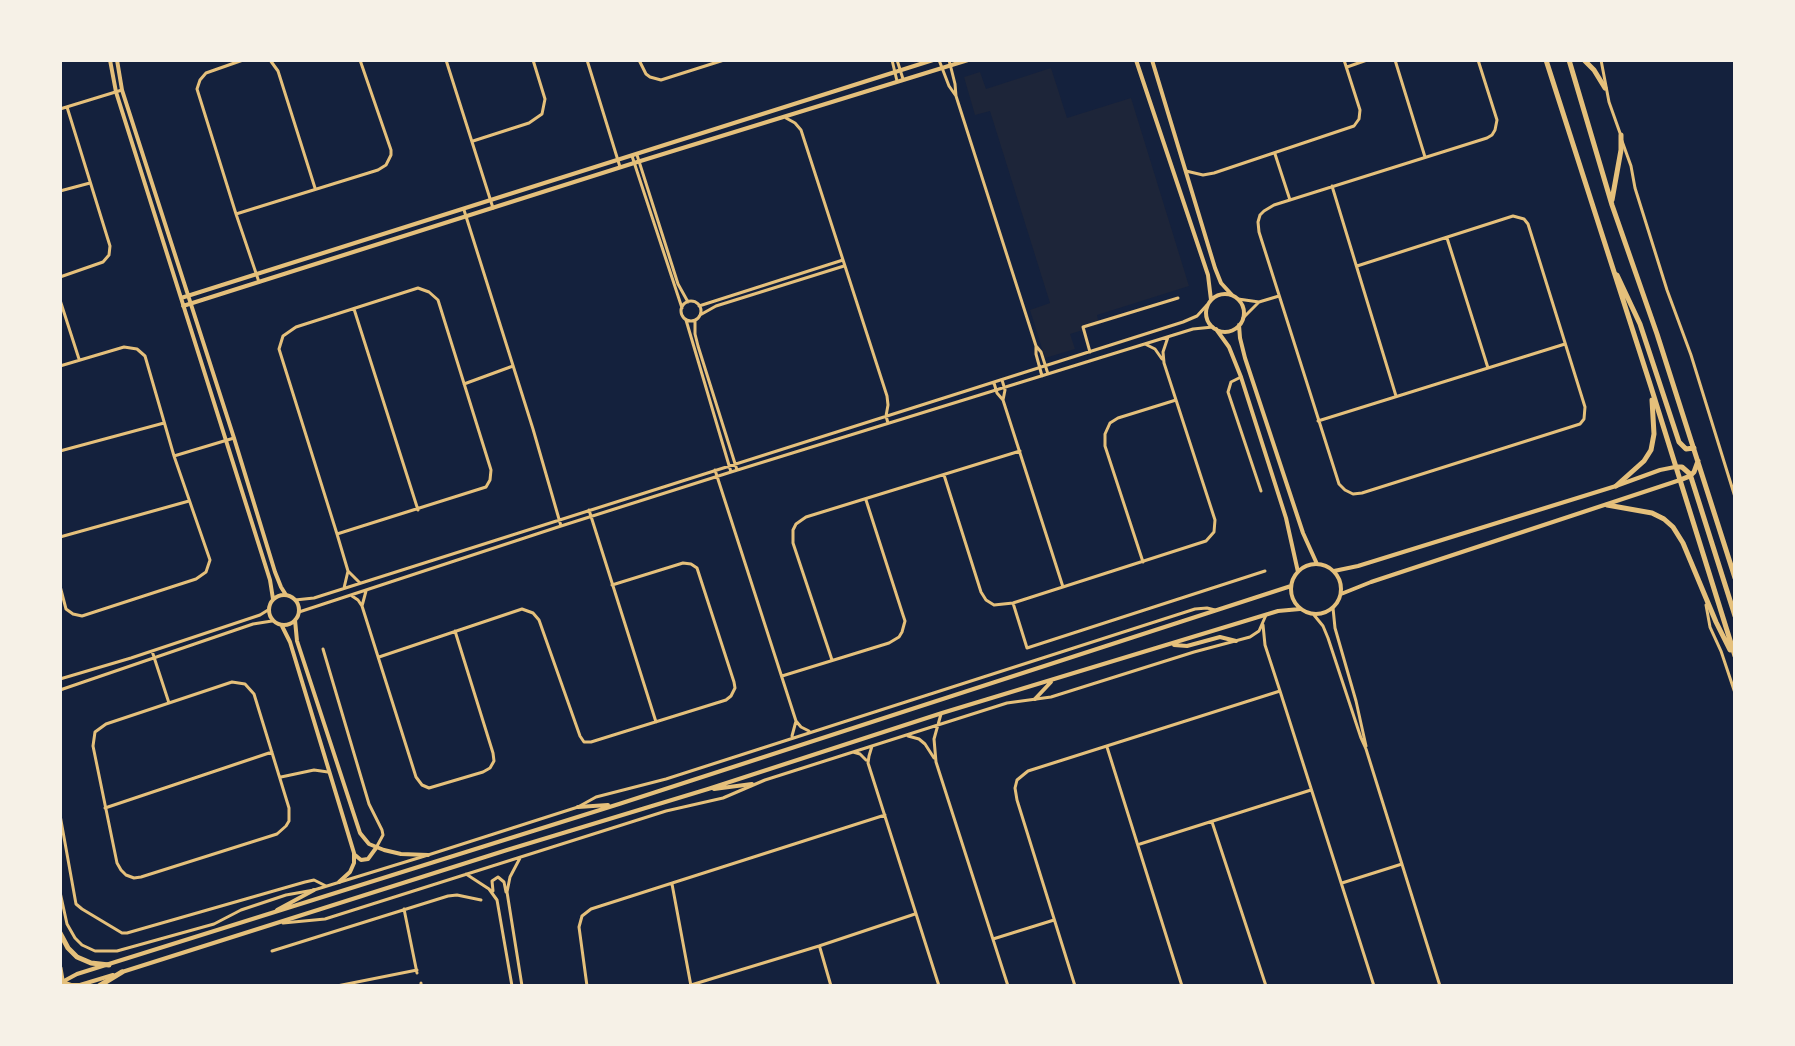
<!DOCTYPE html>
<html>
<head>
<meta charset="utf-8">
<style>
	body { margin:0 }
	#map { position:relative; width:1795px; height:1046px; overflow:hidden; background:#14213d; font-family:Barlow,sans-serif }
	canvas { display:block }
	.frame { position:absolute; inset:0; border:62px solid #f6f1e7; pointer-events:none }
</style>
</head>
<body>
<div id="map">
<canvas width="1795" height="1046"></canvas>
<div class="frame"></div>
</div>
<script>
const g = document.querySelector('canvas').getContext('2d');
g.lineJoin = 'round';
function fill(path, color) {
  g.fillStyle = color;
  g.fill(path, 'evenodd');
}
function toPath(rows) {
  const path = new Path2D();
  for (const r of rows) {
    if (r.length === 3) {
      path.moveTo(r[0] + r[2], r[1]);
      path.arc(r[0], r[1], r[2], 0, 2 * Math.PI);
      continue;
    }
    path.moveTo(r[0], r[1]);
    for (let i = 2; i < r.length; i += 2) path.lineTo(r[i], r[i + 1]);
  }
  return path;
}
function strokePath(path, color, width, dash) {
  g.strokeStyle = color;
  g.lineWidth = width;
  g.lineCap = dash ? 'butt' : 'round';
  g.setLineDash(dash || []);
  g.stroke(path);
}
fill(toPath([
	[1051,68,1067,118,1131,98,1189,286,1097,315,1099,325,1070,334,1075,349,1045,358,1030,310,1050,303,990,111,975,115,964,77,980,72,986,89]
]), '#1d2539');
strokePath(toPath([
	[243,60,206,73,200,80,197,89,236,214,259,282],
	[270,60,278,71,315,188],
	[446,60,493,208],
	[587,60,620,167],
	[639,60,646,74,650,77,661,80,724,60],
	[892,60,897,81],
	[897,60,903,79],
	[939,60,949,86,956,96],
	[949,60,955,84,956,96,1036,346,1036,354,1042,376],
	[1395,60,1425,157],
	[1601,60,1609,102,1620,133],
	[1347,67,1367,60],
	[60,109,122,90],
	[786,118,795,123,801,130,887,396,888,405,886,416,888,423],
	[473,141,529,123,542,114,545,99,533,60],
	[1622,141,1631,166,1635,188,1667,290,1691,355,1735,497],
	[1275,154,1290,200],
	[637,155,678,284,688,302],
	[632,156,682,308],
	[1186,171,1203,175,1214,173,1354,126,1359,119,1360,110,1344,60],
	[1332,186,1396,396],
	[60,191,90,183],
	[464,210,533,429,561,526],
	[236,214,378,170,386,165,391,155,391,150,360,60],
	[1447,238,1488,368],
	[1357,266,1513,216,1524,219,1528,224,1585,407,1584,419,1580,424,1362,493,1353,494,1345,490,1339,484,1259,232,1258,222,1260,215,1264,211,1274,205,1487,138,1492,135,1495,130,1497,120,1478,60],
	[60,277,103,262,109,255,110,246,67,107],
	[1238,299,1259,302,1279,296],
	[60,300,79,359],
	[691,311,10],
	[699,306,843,260],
	[354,309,418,510],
	[700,315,716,306,844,266],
	[1243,318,1259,302],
	[686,320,731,472],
	[695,320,695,334,698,346,737,470],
	[1145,344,1155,349,1162,359],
	[1036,346,1041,352,1048,374],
	[1090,352,1083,327,1178,298],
	[60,366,124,347,137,349,145,356,174,456,210,560,206,572,196,579,82,616,73,614,66,609,60,586],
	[1241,377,1231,382,1228,392,1261,491],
	[1002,380,1005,390,1003,400],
	[994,383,997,393,1003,400,1063,587],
	[464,384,513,366],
	[1318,421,1565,344],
	[60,451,164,423],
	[174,456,234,438],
	[715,470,796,721,801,727,809,731],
	[944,475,981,592,986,600,994,605,1013,603,1206,541,1214,532,1215,520,1164,363,1163,352,1168,337],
	[589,510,656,722],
	[337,534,486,487,490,480,491,470,438,300,429,292,418,288,296,327,283,336,279,349,337,534,348,571,344,588],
	[60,537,189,501],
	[1143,562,1105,446,1105,434,1110,423,1118,418,1176,400],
	[348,571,359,582],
	[352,596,358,600,362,606,416,777,422,785,429,788,483,772,490,768,494,761,493,753,455,631],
	[295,600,314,598,1183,322,1197,316,1207,305],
	[1013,603,1027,648,1265,571],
	[1706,605,1710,627,1721,651,1735,693],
	[362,606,366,591],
	[1333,608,1335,628,1356,701,1366,746],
	[299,612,561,526,731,472,1193,329,1213,327],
	[1314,615,1323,626,1328,638,1361,738,1366,749,1440,986],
	[1263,625,1265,645,1280,691],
	[323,649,369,804,382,830,383,835,376,848],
	[152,651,169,703],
	[379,657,522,609,533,613,539,620,580,736,584,742,591,742,726,700,731,696,735,688,734,682,697,568,691,564,683,563,612,585],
	[832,660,793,543,793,530,796,524,806,517,1020,451],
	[782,676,889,643,899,637,902,632,905,621,903,615,866,500],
	[60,679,131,658,260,615,268,610],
	[232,682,245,684,254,694,289,808,289,821,286,826,277,834,141,877,134,878,126,875,121,870,117,863,93,746,95,732,106,724,232,682],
	[60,690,253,624,272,621],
	[941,714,934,739,936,762,1008,986],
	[792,736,796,721],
	[908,736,919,739,925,744,934,758],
	[872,746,869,756,868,763,939,986],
	[1107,747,1182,986],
	[853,752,860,754,866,760],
	[281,777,314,770,328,772],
	[105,808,272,752],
	[60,815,76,904,82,909,122,933,127,933,305,882,314,880,326,886],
	[1212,822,1266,986],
	[1140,844,1311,790],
	[520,858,510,877,507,892,522,986],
	[466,874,489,889,497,900,512,986],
	[1342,883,1402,864],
	[672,884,691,986],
	[493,891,492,881,498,877,504,882,506,892],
	[60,892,67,924,75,938,82,945,95,951,117,951,214,924,241,910,286,895,314,890,428,855,578,807,596,797,666,779,1195,609,1207,608,1215,610],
	[404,909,417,973],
	[283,923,325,919,666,811,723,798,765,780,1007,703,1051,697,1194,652,1250,637,1259,631,1266,615],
	[993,939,1054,920],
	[820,948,831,986],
	[272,951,448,896,457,895,481,900],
	[421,983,421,986],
	[691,985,819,946,915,914],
	[337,986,417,970],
	[587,986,579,927,582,916,591,909,885,815],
	[1075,986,1017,800,1015,788,1017,780,1028,771,1280,691,1374,986]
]), '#e5c07b', 3);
strokePath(toPath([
	[110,60,116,92,270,580,273,599],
	[117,60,122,90,234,438,275,572,281,587,286,595],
	[1136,60,1208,275,1211,300],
	[1152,60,1215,268,1221,283,1232,295],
	[1225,313,19],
	[181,298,933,60],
	[183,306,634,163,968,60],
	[1239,325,1240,338,1245,358,1303,533,1317,564],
	[1216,329,1229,347,1241,377,1286,518,1298,572],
	[1316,589,25],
	[1334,571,1358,566,1616,486,1660,470,1675,467],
	[1341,594,1371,582,1680,480],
	[284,610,15],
	[295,620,297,641,360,833,369,844,384,850,401,854,428,855],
	[282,626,290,642,354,853,354,863,350,872,339,882],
	[1174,645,1187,646,1220,637,1236,641],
	[1035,699,1051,682],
	[714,789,752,784],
	[578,807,608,805],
	[355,855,361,860,368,859,376,848],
	[277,910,314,890],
	[122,972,507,850,708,789,942,713,1278,611,1300,609],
	[64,981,77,974,619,804,1291,586],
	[62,982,71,985,80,985,113,975]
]), '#e5c07b', 4);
strokePath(toPath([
	[1546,60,1651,387,1735,656],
	[1569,60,1612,205,1657,334,1735,578],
	[1584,60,1594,70,1605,88],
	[1612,200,1621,150,1621,135],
	[1617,275,1640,324,1679,442,1686,449,1694,448],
	[1675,467,1682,467,1690,474,1735,616],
	[1680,480,1690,476,1694,472,1698,461],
	[1616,486,1644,461,1651,450,1654,434,1652,400],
	[1607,505,1652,513,1664,519,1673,527,1683,543,1716,622,1730,650],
	[60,933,68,948,77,957,91,963,109,965],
	[60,968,63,986],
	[99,986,122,972]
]), '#e5c07b', 5);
</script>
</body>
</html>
